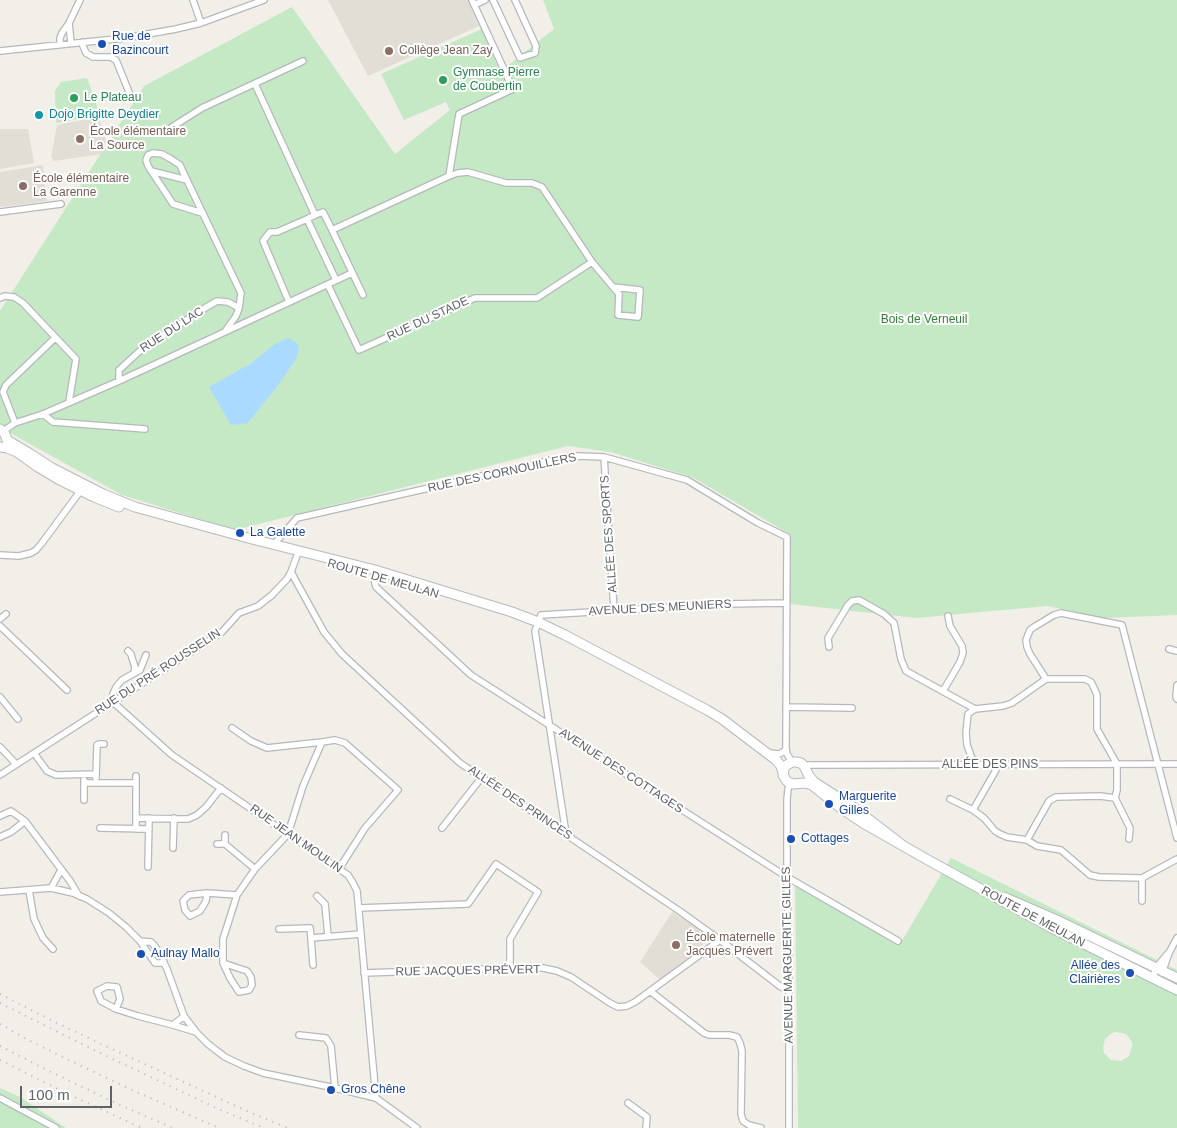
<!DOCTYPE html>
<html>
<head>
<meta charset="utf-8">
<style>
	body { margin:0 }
	#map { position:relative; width:1177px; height:1128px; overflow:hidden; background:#f1efe8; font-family:Helvetica,sans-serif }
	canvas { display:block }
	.scale { position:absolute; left:20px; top:1086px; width:92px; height:22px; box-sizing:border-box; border:2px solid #5f6368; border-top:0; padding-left:6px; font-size:15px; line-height:18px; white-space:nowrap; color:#5f6368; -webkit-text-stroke:4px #fff; paint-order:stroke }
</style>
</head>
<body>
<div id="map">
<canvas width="1177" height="1128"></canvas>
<div class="scale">100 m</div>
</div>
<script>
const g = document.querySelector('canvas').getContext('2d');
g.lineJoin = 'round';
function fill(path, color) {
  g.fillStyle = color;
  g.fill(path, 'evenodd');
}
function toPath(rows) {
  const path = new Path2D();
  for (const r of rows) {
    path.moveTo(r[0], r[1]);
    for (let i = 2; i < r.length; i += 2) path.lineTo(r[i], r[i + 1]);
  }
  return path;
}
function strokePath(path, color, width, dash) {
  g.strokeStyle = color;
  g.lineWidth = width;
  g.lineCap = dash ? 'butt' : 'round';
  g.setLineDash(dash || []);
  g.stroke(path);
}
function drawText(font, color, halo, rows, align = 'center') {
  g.font = font + ' Helvetica,sans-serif';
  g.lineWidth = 4;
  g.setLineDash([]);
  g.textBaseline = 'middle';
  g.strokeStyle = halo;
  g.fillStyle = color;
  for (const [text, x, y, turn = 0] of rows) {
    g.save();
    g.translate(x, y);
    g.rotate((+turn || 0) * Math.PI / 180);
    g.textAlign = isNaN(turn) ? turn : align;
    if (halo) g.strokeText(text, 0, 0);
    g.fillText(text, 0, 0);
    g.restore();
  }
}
fill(toPath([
	[328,0,468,0,479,26,368,76],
	[99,117,109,153,54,161,51,157,57,125],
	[0,129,28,129,34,163,0,169],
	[43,165,47,201,0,207,0,172],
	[672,912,697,927,702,935,704,941,701,950,660,980,640,962]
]), '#e1ded6');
fill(toPath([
	[543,0,1177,0,1177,615,1103,618,1047,606,916,618,790,604,791,535,694,478,611,452,568,446,235,530,122,495,3,429,0,426,0,311,144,86,292,7,395,154,450,110,446,102,404,120,381,74,482,29,500,72,554,29],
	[262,355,295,361,277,387,248,423,232,374,242,368,250,364],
	[87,78,100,115,56,123,55,91,61,82],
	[951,858,1177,970,1177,1128,798,1128,795,883,900,944],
	[1116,1032,1126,1034,1132,1042,1132,1047,1129,1056,1121,1061,1111,1060,1104,1053,1103,1048,1105,1039,1112,1033],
	[0,1088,20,1097,66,1128,0,1128]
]), '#c5e8c5');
fill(toPath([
	[288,338,297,343,299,350,295,361,277,387,248,423,231,425,209,387,232,374,242,368,250,364,275,344]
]), '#aadaff');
const minor = toPath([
	[193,0,201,23],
	[493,0,520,58,535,53,536,46,515,0],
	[474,5,485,0],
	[69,23,71,43],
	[83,42,83,46,86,53,93,57,110,57,116,60,131,97],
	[60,44,60,38,62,33,69,23,80,0],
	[0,51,125,38,176,29,201,23,264,0],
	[255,84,315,215,307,219,336,280],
	[172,127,202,108,303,61],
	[151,171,187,180],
	[449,176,459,114,513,89,472,0],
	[0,212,61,204],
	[202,213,173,204,148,166,146,160,148,155,153,153,162,154,171,159,180,165,183,172,241,293,239,308,236,316,226,330],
	[315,215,323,212,332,230],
	[328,285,359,350,475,298,537,298,592,262],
	[363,295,332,230,449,176,458,173,468,172,506,183,532,183,542,187,592,262,613,287,640,290,638,317,618,315,619,294,613,287],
	[0,298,5,296,14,297,23,303,76,359,69,402],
	[289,302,263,241,270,232,277,232,284,229,307,219],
	[119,381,119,370,143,348,205,308,217,301,228,302,239,308],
	[43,414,53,422,145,429],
	[15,423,3,392,6,385,55,338],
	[3,431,15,423,43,414,119,381,352,273],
	[604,457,614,610],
	[274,544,297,518,552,460,577,456,604,457,687,480,758,523,787,537,786,749,787,754,792,762],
	[0,555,19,556,31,553,36,550,42,543,81,490],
	[375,570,374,579,376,587,471,675,787,877,898,941],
	[291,572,324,632,342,654,460,763,681,912,720,940,781,987,789,990],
	[0,619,6,614],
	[0,626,67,690],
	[829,647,828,638,848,605,852,601,859,600,884,614,894,623,901,659,906,671,975,709],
	[1169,649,1177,651],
	[128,651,131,654,132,658,135,667,134,673],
	[146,655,140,670,122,680,116,687,113,694,113,702,172,755,339,869,348,875,353,883,357,891,376,1098],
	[1046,679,1030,654,1027,647,1026,640,1030,630,1034,627,1054,615,1061,613,1122,625,1177,838],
	[1177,685,1176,697,1177,699],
	[943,691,960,662,963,653,962,646,950,626,948,616],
	[0,697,18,719],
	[786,707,852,708],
	[232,728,251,741,267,748,322,742],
	[0,747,16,764],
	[34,753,47,771,56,775,96,774],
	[768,753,779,754,783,752,786,749],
	[973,765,973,761,967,745,966,733,968,714,975,709,1003,706,1012,703,1046,679,1085,679,1091,682,1095,690,1097,695,1097,729,1117,764,1117,790,1115,798,1100,796,1056,797,1049,801,1027,840],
	[804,766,809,765,1177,764],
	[0,775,208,641,222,632,239,613,258,606,272,595,287,579,291,572,299,550],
	[136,776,136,829],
	[96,778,97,745,99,744,104,744],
	[84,783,136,783],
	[1115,798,1130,828,1129,839],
	[950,799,973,810,984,818,995,831,1000,834,1007,837,1027,840,1037,846,1061,850,1090,875,1099,877,1142,878,1177,859],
	[84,800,84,780],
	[973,810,996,770,996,765],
	[0,816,11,811,25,821,70,881,79,896],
	[136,818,188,819,197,815,206,807,221,788],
	[100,828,149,829],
	[442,828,482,777],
	[566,834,535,631,541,615,726,604,786,603],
	[0,837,11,832,25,821],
	[217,844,225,844,255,869],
	[225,844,225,835],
	[173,848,174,818],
	[148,867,149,818],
	[51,888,61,870],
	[29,890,34,919,43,938,53,949],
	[0,892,51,888,73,893,87,899,109,913,126,927,140,941,155,963,164,963],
	[207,893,206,901,200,911,190,916,185,910,183,901,189,895,207,893,237,895],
	[317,896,325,904,328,936],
	[1142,901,1142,878],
	[359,908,468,904,496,864,538,892,510,939,510,968],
	[279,929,310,928,311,938],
	[140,941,151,942,154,945,163,958,164,963,167,969,184,1016,196,1032,208,1044,225,1057,244,1066,263,1073,335,1088,376,1098,417,1128],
	[223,963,247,971,251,977,252,985,249,990,239,992,230,978,223,963,223,939,237,895,255,869,288,834,303,786,322,742,335,740,345,743,398,790,365,828,339,869],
	[313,965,311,938,361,934],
	[364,973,510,968,543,968,557,971,571,977,610,1003,618,1007,627,1006,635,1002,720,940],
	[1162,973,1169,953],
	[1152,978,1159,964,1170,951,1177,938],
	[650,991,704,1033,709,1035,729,1035,737,1037,740,1043,742,1051,741,1114,743,1121,749,1125,761,1128],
	[116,1009,120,999,117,987,107,986,97,991,101,1001,116,1009,138,1016,173,1025,184,1016],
	[173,1025,196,1032],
	[299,1035,326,1038,331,1046,335,1088],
	[0,1098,56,1128],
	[628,1103,647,1117,646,1128],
	[789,1128,789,984,787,877,787,800,788,789,790,783]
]);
const secondary = toPath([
	[0,429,5,434,7,440,29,453,52,468,103,494,135,507,248,538,375,570,512,612,538,622,565,635,707,710,722,719,776,760,781,766,784,776],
	[0,447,7,448,17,452,38,467,58,479,94,497,119,507],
	[905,847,853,807,814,782,809,776,804,766,801,763,796,762,792,762,785,766,784,770,783,775,786,780,788,782,793,784,805,783,812,785,842,809,863,823,928,860,1050,927,1177,990],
	[1004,897,1059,921,1177,978]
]);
strokePath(minor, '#b5b8bc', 8);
strokePath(secondary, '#b6babf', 11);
strokePath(minor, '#fff', 5.5);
strokePath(secondary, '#fff', 9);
strokePath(toPath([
	[0,994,57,1023,112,1049,249,1112,288,1128],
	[0,1003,96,1051,216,1108,264,1128],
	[0,1024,28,1040,73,1062,132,1090,219,1128],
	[0,1046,51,1072,118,1104,173,1128],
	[0,1060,72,1096,142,1128]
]), '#b6b7b8', 2, [1, 6]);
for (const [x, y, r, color] of [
	[102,44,5,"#1a4fb4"],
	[389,51,5,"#8d6e63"],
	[443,80,5,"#2e9e5b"],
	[74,98,5,"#2e9e5b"],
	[39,115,5,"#0f9aa8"],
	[80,139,5,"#8d6e63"],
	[23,186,5,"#8d6e63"],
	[240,533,5,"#1a4fb4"],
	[829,804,5,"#1a4fb4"],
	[791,839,5,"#1a4fb4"],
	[676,945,5,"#8d6e63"],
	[141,954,5,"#1a4fb4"],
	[1130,973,5,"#1a4fb4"],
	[331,1090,5,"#1a4fb4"]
]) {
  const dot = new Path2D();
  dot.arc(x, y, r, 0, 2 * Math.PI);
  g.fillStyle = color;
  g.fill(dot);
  strokePath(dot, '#fff', 2);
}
drawText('12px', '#164399', '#fff', [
	["Rue de",112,37],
	["Bazincourt",112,51],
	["La Galette",250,533],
	["Marguerite",839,797],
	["Gilles",839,811],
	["Cottages",801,839],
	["Aulnay Mallo",151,954],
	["Allée des",1120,966,"right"],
	["Clairières",1120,980,"right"],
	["Gros Chêne",341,1090]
], 'left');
drawText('12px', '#785e54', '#fff', [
	["Collège Jean Zay",399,51],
	["École élémentaire",90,132],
	["La Source",90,146],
	["École élémentaire",33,179],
	["La Garenne",33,193],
	["École maternelle",686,938],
	["Jacques Prévert",686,952]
], 'left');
drawText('12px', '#27864d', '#fff', [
	["Gymnase Pierre",453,73],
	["de Coubertin",453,87],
	["Le Plateau",84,98]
], 'left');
drawText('12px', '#0d838f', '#fff', [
	["Dojo Brigitte Deydier",49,115]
], 'left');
drawText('12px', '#5f6368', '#fff', [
	["RUE DU STADE",428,319,-25],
	["RUE DU LAC",172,330,-33],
	["RUE DES CORNOUILLERS",502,473,-12],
	["ALLÉE DES SPORTS",609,534,-94],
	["ROUTE DE MEULAN",383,579,16],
	["AVENUE DES MEUNIERS",660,608,-3],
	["RUE DU PRÉ ROUSSELIN",158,672,-33],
	["ALLÉE DES PINS",990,765],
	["AVENUE DES COTTAGES",621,771,33],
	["ALLÉE DES PRINCES",520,803,34],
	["RUE JEAN MOULIN",296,839,35],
	["ROUTE DE MEULAN",1033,917,28],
	["AVENUE MARGUERITE GILLES",788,955,-91],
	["RUE JACQUES PRÉVERT",468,971,-1]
]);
drawText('12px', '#348238', '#fff', [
	["Bois de Verneuil",924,320]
]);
</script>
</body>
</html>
